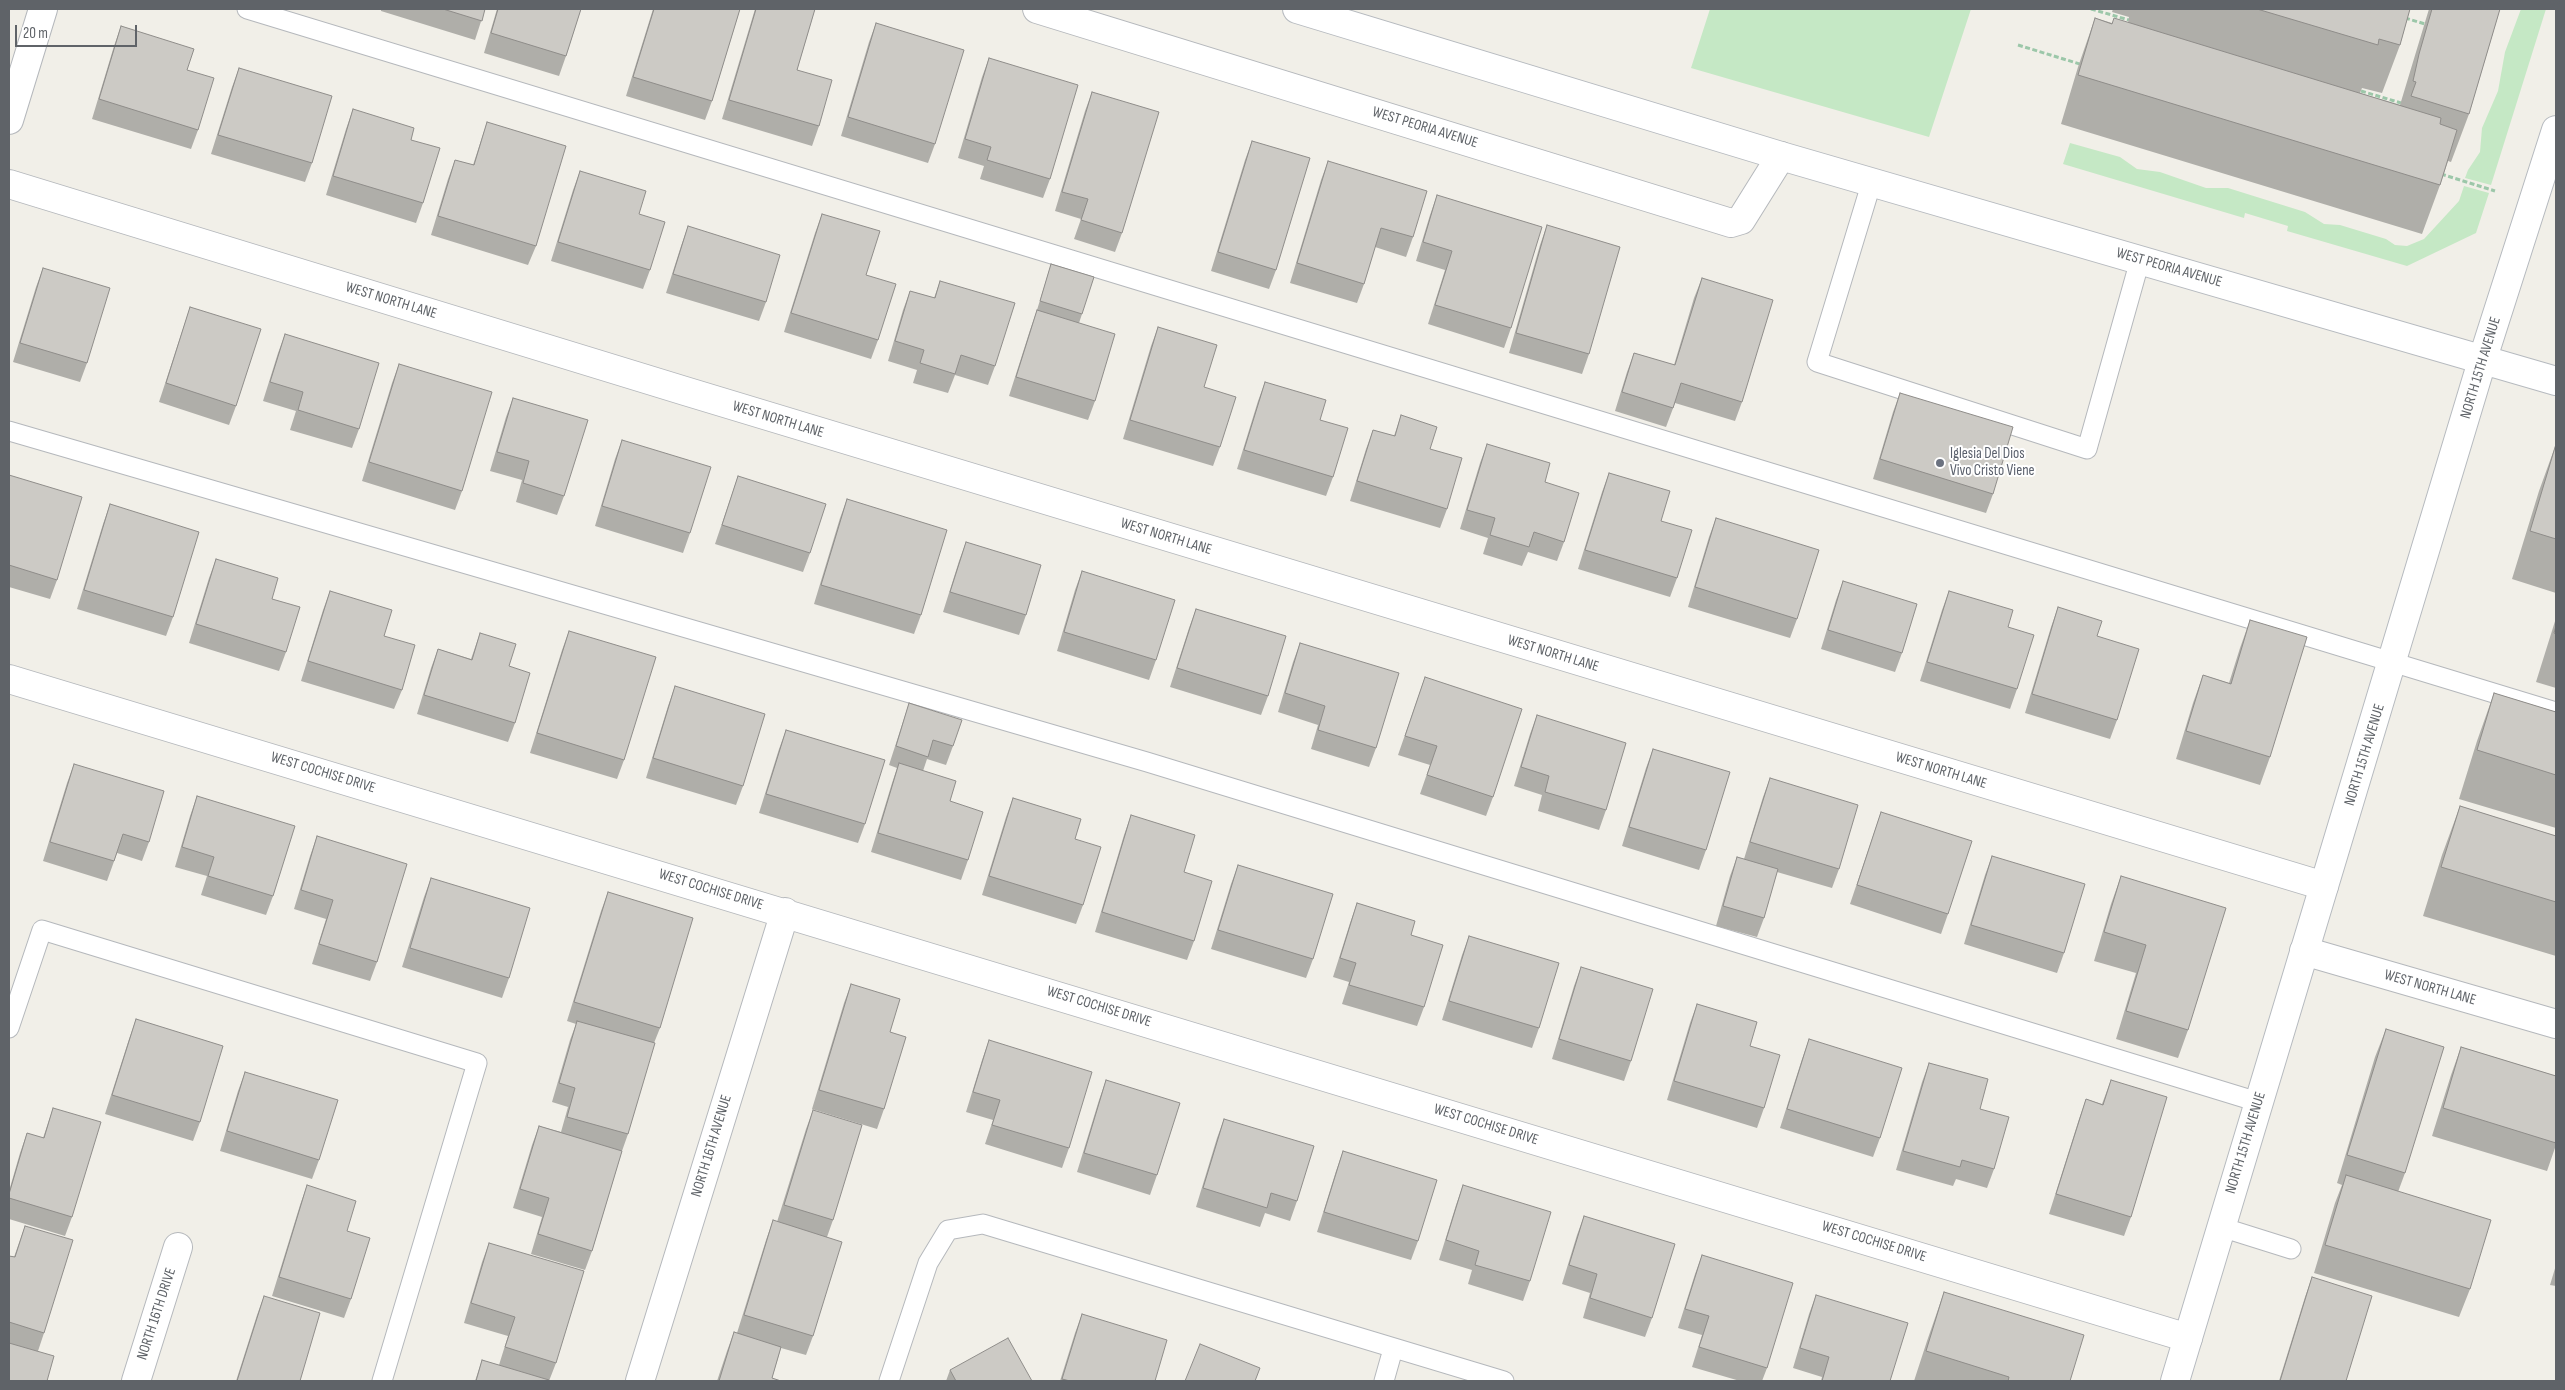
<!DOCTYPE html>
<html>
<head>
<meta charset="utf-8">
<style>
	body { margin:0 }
	#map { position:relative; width:2565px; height:1390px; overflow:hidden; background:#f1efe8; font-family:"Sofia Sans Condensed",sans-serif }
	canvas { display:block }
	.frame { position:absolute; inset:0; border:10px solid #5f6368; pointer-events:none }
	.scale { position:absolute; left:15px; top:25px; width:122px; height:22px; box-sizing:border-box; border:2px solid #5f6368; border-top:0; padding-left:6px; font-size:15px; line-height:18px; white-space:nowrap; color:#5f6368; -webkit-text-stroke:4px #fff; paint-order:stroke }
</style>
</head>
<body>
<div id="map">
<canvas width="2565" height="1390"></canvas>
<div class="frame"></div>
<div class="scale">20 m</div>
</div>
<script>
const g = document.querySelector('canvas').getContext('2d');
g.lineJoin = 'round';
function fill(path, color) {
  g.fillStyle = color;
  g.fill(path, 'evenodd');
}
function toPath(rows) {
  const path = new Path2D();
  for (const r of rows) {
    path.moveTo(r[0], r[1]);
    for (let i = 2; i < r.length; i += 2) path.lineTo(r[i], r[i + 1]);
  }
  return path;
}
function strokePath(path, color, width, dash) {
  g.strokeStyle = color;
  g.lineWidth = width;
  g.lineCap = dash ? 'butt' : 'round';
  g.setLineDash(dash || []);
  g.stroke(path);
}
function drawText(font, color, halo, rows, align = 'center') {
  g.font = font + ' "Sofia Sans Condensed",sans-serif';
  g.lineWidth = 4;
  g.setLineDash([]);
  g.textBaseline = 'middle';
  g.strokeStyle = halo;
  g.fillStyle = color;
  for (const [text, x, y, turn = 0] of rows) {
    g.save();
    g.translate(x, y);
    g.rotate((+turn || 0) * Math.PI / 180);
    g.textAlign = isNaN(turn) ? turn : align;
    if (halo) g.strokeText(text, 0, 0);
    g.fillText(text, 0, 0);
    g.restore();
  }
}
fill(toPath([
	[1710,9,1971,9,1929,137,1691,68],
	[2521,9,2546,9,2491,185,2465,178,2468,170,2480,152,2482,128,2498,91,2505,52],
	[2070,143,2120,157,2137,169,2160,172,2206,188,2228,188,2305,212,2324,224,2340,225,2386,239,2395,245,2407,246,2424,239,2459,201,2464,186,2489,193,2476,233,2407,266,2287,231,2288,226,2245,213,2244,218,2063,164]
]), '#c5e8c5');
const lane = toPath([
	[247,9,2556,712],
	[1872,181,1817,362,2087,449,2140,260],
	[9,431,1147,762,2258,1102],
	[9,1028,42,930,477,1063,382,1381],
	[2221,1227,2291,1249],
	[889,1381,928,1263,948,1230,983,1224,1504,1381],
	[1384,1381,1393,1349]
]);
const street = toPath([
	[1037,9,1731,223,1741,220,1781,156],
	[9,120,43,9],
	[9,184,685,391,2324,886],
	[9,679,2188,1338],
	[2304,951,2556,1024],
	[136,1381,178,1247],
	[640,1381,785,912]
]);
const secondary = toPath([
	[1297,9,1781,156,2556,381],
	[2175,1381,2483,358,2556,130]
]);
strokePath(lane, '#b5b8bc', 21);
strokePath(street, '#b5b8bc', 30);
strokePath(secondary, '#b6babf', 30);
strokePath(toPath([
	[2091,9,2129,20],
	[2405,18,2425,24],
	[2018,45,2083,65],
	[2361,91,2401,103],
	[2441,174,2495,191]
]), '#9cc7a9', 3, [5, 2.5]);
strokePath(lane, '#fff', 19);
strokePath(street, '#fff', 28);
strokePath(secondary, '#fff', 28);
fill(toPath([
	[381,9,485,9,475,40,381,11],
	[497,9,581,9,566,56,559,76,484,53],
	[653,9,740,9,712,101,705,120,626,96],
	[755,9,815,9,797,70,819,126,812,146,722,119],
	[2113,9,2410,9,2400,45,2382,93,2362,88,2360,93,2400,105,2429,9,2500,9,2469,114,2451,162,2448,161,2440,185,2422,234,2061,124,2078,67,2095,18,2112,23,2128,23,2129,17,2112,12],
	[876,23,935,144,928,163,841,136,869,42],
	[121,26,187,70,198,130,191,149,92,119,114,46],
	[989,58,1050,179,1043,198,980,179,984,166,958,158,982,77],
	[239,68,312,163,305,182,211,154,232,87],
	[1092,92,1122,233,1115,252,1074,239,1081,219,1055,211,1085,111],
	[353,109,411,140,423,203,416,223,326,195,346,129],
	[487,122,536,246,528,265,431,235,448,179,455,160,473,165],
	[1252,141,1276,270,1269,289,1211,271,1245,160],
	[1328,161,1413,237,1406,257,1375,247,1364,284,1357,303,1290,283,1321,180],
	[580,171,639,214,650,270,643,289,551,261,573,190],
	[1437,195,1511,328,1504,348,1428,324,1445,270,1416,261,1430,215],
	[822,214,866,275,878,340,871,359,784,332,815,233],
	[1547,225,1589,354,1582,374,1509,353,1540,245],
	[688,226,766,302,759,321,666,293,681,246],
	[1051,264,1082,314,1079,323,1095,401,1088,420,1009,396,1030,330,1037,310],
	[43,268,87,363,80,382,13,362,36,287],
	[1702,278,1742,402,1735,421,1675,403,1666,427,1615,411,1627,372,1634,353,1674,365,1694,298],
	[940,281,995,366,988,385,955,375,948,393,913,383,917,370,888,361,903,310,910,291,934,298],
	[190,307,236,406,229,425,159,402],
	[1158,327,1204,387,1220,447,1213,466,1123,439,1151,346],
	[285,334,359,429,352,448,290,430,296,411,263,401,278,353],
	[399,364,462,491,455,510,362,481,392,383],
	[1265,382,1320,420,1333,477,1326,496,1237,469,1258,401],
	[1900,393,1993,494,1986,513,1873,479,1893,412],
	[513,398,564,496,557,515,516,502,522,480,490,471,506,417],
	[1401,415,1430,449,1447,509,1440,528,1350,501,1366,449,1373,430,1394,436],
	[622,440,690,533,683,553,595,526,615,459],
	[1487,444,1545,482,1564,542,1557,561,1528,552,1522,566,1483,554,1488,538,1460,529,1480,463],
	[2556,444,2556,593,2512,579,2539,491],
	[1609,473,1661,521,1677,578,1670,597,1578,569,1602,492],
	[9,475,57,580,50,599,9,587],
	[738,476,810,553,803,572,715,544],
	[847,499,921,615,914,634,814,604,840,518],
	[110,504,173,617,166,636,77,609,103,524],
	[1716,518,1797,619,1790,638,1688,607,1709,537],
	[966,542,1026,615,1019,635,943,612,959,561],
	[216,559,272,599,286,652,279,671,189,643,209,578],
	[1082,571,1156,660,1149,680,1057,651,1075,590],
	[1843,581,1902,653,1895,672,1821,649,1836,600],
	[330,591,384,636,402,690,394,709,301,681,323,610],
	[1949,591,2008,627,2017,689,2010,709,1920,681,1942,610],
	[2058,607,2097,636,2117,720,2110,739,2025,713,2051,627],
	[1196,609,1268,696,1261,715,1170,687,1189,628],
	[2556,618,2556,688,2536,682],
	[2250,620,2270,757,2260,785,2176,759,2193,703,2203,675,2229,683,2240,648],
	[569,631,624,760,617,779,530,753,562,650],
	[480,633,509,666,515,723,508,742,417,714,431,668,438,649,471,659],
	[1300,643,1376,748,1369,767,1311,749,1318,725,1278,712,1293,662],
	[1425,677,1493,797,1486,816,1420,794,1430,765,1398,755],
	[675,686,743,786,736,805,646,778,668,706],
	[2494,693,2556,712,2556,828,2459,799,2477,741],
	[909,703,953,746,946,765,927,759,923,771,950,801,968,860,961,880,871,852,892,783,897,768,889,765],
	[1537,715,1606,810,1599,830,1538,811,1542,795,1514,786,1530,734],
	[786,730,865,824,858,843,759,813,779,749],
	[1653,749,1706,850,1699,870,1622,846,1646,768],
	[74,764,149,842,142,861,117,853,107,881,43,861,67,783],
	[1770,778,1839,869,1832,888,1777,872,1764,918,1757,937,1716,926,1730,876,1737,857,1744,859,1763,797],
	[197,796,273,896,266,915,201,895,207,876,175,867,190,816],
	[1013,798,1075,839,1083,905,1076,924,982,895,1006,817],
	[2460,806,2556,836,2556,956,2423,916,2442,855],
	[1881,812,1948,914,1941,934,1850,904],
	[1131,815,1184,872,1194,941,1187,960,1095,932,1124,835],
	[317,836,377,962,370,981,312,964,326,919,294,909,310,856],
	[1992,856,2064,953,2057,973,1964,944,1985,875],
	[1238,865,1313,959,1306,978,1211,949,1231,884],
	[2121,876,2188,1030,2178,1058,2116,1039,2136,973,2094,961,2111,904],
	[431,878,509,978,502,998,402,967,424,897],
	[608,892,660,1028,654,1043,628,1134,622,1151,592,1251,585,1270,531,1254,542,1217,513,1208,532,1145,539,1126,561,1132,568,1107,552,1102,570,1040,576,1024,567,1021,601,911],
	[1357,903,1411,935,1424,1007,1417,1026,1342,1004,1349,982,1333,977,1350,923],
	[1469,936,1539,1028,1532,1048,1442,1020,1462,955],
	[1581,967,1631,1061,1624,1081,1552,1059,1574,986],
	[851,984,890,1032,884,1109,877,1129,812,1109,844,1003],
	[1697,1004,1750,1046,1764,1108,1757,1128,1667,1100,1690,1023],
	[136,1019,200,1122,193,1141,105,1114,129,1039],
	[2386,1029,2405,1173,2398,1192,2470,1289,2459,1317,2314,1273,2335,1203,2342,1185,2337,1183,2375,1057],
	[1809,1039,1880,1138,1873,1157,1780,1128,1802,1059],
	[989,1040,1069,1148,1062,1168,985,1144,993,1120,966,1112,982,1060],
	[2461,1047,2556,1076,2556,1145,2547,1171,2432,1136,2451,1075],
	[1929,1063,1980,1109,1994,1169,1987,1188,1956,1179,1953,1186,1896,1170,1922,1082],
	[245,1072,319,1160,312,1179,220,1151,238,1091],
	[1106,1080,1157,1175,1150,1195,1077,1172,1099,1100],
	[2111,1080,2131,1217,2124,1236,2049,1214,2079,1119,2086,1099,2102,1104],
	[53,1108,72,1217,65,1236,9,1219,9,1191,20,1153,27,1133,43,1138],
	[813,1110,833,1220,827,1237,813,1336,806,1355,781,1348,772,1378,781,1381,717,1381,727,1351,734,1332,737,1333,766,1240,773,1220,777,1222,806,1129],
	[1224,1119,1297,1201,1290,1221,1265,1213,1260,1227,1196,1207,1217,1138],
	[1343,1151,1418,1241,1411,1260,1317,1232,1336,1171],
	[307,1185,347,1231,351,1299,344,1318,272,1296,300,1205],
	[1463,1185,1530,1281,1523,1301,1468,1284,1472,1270,1439,1260,1456,1205],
	[1584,1216,1652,1318,1645,1337,1583,1318,1590,1293,1562,1284,1577,1235],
	[25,1226,44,1333,38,1351,9,1381,9,1256,14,1257],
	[489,1243,556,1363,549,1381,475,1381,482,1360,499,1365,508,1336,464,1323,482,1262],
	[1702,1255,1767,1368,1762,1381,1740,1381,1692,1367,1702,1335,1678,1328,1695,1274],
	[2556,1265,2556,1286,2550,1285],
	[2312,1277,2346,1381,2279,1381,2305,1297],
	[1944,1292,2070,1381,1914,1381,1927,1341],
	[1816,1295,1890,1381,1821,1381,1822,1377,1793,1368,1809,1314],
	[264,1296,300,1381,236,1381,257,1315],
	[1082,1314,1155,1381,1060,1381,1075,1333],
	[950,1370,1032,1381,946,1381]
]), '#afaea9');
const building = toPath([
	[443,9,485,9,482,21,443,9],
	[498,9,581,9,566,56,491,33,498,9],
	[654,9,740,9,712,101,633,77,654,9],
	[756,9,815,9,797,70,832,80,819,126,729,100,756,9],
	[2257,9,2410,9,2400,45,2379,39,2378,45,2257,9],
	[2432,9,2500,9,2469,114,2411,96,2416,82,2413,81,2419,54,2432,9],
	[2095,18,2112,24,2114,18,2441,118,2440,124,2457,130,2440,185,2078,75,2095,18],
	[876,23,964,50,935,144,848,117,876,23],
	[121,26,194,49,187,70,214,78,198,130,99,99,121,26],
	[989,58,1078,85,1050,179,987,160,991,147,965,139,989,58],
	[239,68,332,96,312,163,218,135,239,68],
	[1092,92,1159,112,1122,233,1081,220,1088,199,1062,192,1092,92],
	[353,109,414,128,411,140,440,148,423,203,333,176,353,109],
	[487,122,566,146,536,246,438,216,455,160,474,165,487,122],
	[1252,141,1310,158,1276,270,1218,252,1252,141],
	[1328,161,1427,191,1413,237,1381,228,1364,284,1297,263,1328,161],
	[580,171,646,191,639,214,665,222,650,270,558,242,580,171],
	[1437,195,1542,227,1511,328,1435,305,1452,251,1423,242,1437,195],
	[822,214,880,231,866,275,896,284,878,340,791,313,822,214],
	[1547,225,1620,247,1589,354,1516,333,1547,225],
	[688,226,780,255,766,302,673,274,688,226],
	[1051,264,1094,277,1082,314,1040,301,1051,264],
	[43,268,110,288,87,363,20,343,43,268],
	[1702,278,1773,300,1742,402,1681,383,1673,408,1622,392,1634,353,1675,365,1702,278],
	[940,281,1015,303,995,366,961,355,955,374,920,363,924,350,895,341,910,291,935,298,940,281],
	[190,307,261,329,236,406,166,383,190,307],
	[1037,310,1115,334,1095,401,1016,377,1037,310],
	[1158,327,1217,345,1204,387,1236,397,1220,447,1130,420,1158,327],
	[285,334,379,363,359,429,298,410,303,392,270,382,285,334],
	[399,364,492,392,462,491,369,462,399,364],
	[1265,382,1326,400,1320,420,1348,428,1333,477,1244,450,1265,382],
	[1900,393,2013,427,1993,494,1880,459,1900,393],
	[513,398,588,420,564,496,523,483,529,461,497,452,513,398],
	[1401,415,1437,427,1430,449,1462,458,1447,509,1357,481,1373,430,1395,436,1401,415],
	[622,440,711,467,690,533,602,506,622,440],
	[1487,444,1550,463,1545,482,1579,493,1564,542,1534,532,1529,547,1490,535,1495,518,1467,510,1487,444],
	[2556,444,2556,539,2530,531,2556,444],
	[1609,473,1670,491,1661,521,1692,530,1677,578,1585,550,1609,473],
	[9,475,82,497,57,580,9,565,9,475],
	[738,476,826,504,810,553,722,525,738,476],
	[847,499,947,530,921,615,821,585,847,499],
	[110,504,199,532,173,617,84,590,110,504],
	[1716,518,1819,550,1797,619,1695,587,1716,518],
	[966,542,1041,565,1026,615,950,592,966,542],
	[216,559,278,578,272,599,300,607,286,652,196,624,216,559],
	[1082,571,1175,600,1156,660,1064,632,1082,571],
	[1843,581,1917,604,1902,653,1828,630,1843,581],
	[330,591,392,610,384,636,415,645,402,690,308,661,330,591],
	[1949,591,2013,610,2008,627,2034,635,2017,689,1927,662,1949,591],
	[2058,607,2102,621,2097,636,2139,649,2117,720,2032,694,2058,607],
	[1196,609,1286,636,1268,696,1177,668,1196,609],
	[2250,620,2307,637,2270,757,2186,731,2203,675,2231,684,2250,620],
	[2556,626,2556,634,2554,633,2556,626],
	[569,631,656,657,624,760,537,733,569,631],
	[480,633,516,644,509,666,530,673,515,723,424,695,438,649,472,660,480,633],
	[1300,643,1399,673,1376,748,1318,730,1325,706,1285,693,1300,643],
	[1425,677,1522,709,1493,797,1427,775,1437,746,1405,736,1425,677],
	[675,686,765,714,743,786,653,758,675,686],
	[2494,693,2556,712,2556,775,2477,750,2494,693],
	[909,703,962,720,953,746,933,740,928,757,896,746,909,703],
	[1537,715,1626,743,1606,810,1545,792,1549,776,1521,767,1537,715],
	[786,730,885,760,865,824,766,794,786,730],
	[1653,749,1730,772,1706,850,1629,827,1653,749],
	[899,763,956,781,950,801,983,812,968,860,878,833,899,763],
	[74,764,164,791,149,842,123,834,114,861,50,842,74,764],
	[1770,778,1858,805,1839,869,1750,842,1770,778],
	[197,796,295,826,273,896,208,876,214,857,182,847,197,796],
	[1013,798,1081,819,1075,839,1101,847,1083,905,989,876,1013,798],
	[2460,806,2556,836,2556,902,2441,867,2460,806],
	[1881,812,1972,841,1948,914,1857,885,1881,812],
	[1131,815,1195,835,1184,872,1212,881,1194,941,1102,912,1131,815],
	[317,836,407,864,377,962,319,944,333,900,301,890,317,836],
	[1992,856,2085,884,2064,953,1971,925,1992,856],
	[1737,857,1778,869,1764,918,1723,906,1737,857],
	[1238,865,1333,894,1313,959,1218,930,1238,865],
	[2121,876,2226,908,2188,1030,2126,1011,2146,945,2104,932,2121,876],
	[431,878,530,908,509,978,410,948,431,878],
	[608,892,693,918,660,1028,574,1002,608,892],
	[1357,903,1415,921,1411,935,1443,945,1424,1007,1349,985,1356,963,1340,958,1357,903],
	[1469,936,1559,963,1539,1028,1449,1001,1469,936],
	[1581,967,1653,989,1631,1061,1559,1039,1581,967],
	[851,984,900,999,890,1032,906,1037,884,1109,819,1090,851,984],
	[1697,1004,1757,1022,1750,1046,1780,1055,1764,1108,1674,1081,1697,1004],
	[136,1019,223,1046,200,1122,112,1095,136,1019],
	[577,1021,655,1043,628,1134,567,1117,575,1088,559,1083,577,1021],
	[2386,1029,2444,1047,2405,1173,2347,1155,2386,1029],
	[1809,1039,1902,1068,1880,1138,1787,1109,1809,1039],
	[989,1040,1092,1072,1069,1148,992,1125,1000,1100,973,1092,989,1040],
	[2461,1047,2556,1076,2556,1143,2443,1108,2461,1047],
	[1929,1063,1988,1079,1980,1109,2009,1117,1994,1169,1962,1160,1960,1167,1903,1151,1929,1063],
	[245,1072,338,1100,319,1160,227,1131,245,1072],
	[1106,1080,1180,1103,1157,1175,1084,1153,1106,1080],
	[2111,1080,2167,1097,2131,1217,2056,1194,2086,1099,2103,1105,2111,1080],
	[53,1108,101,1122,72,1217,9,1198,9,1194,27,1133,44,1138,53,1108],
	[813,1110,862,1125,833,1220,784,1205,813,1110],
	[1224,1119,1314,1146,1297,1201,1271,1193,1267,1208,1203,1188,1224,1119],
	[539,1126,622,1151,592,1251,538,1234,549,1198,520,1189,539,1126],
	[1343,1151,1437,1180,1418,1241,1324,1212,1343,1151],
	[2346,1175,2491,1220,2470,1289,2325,1245,2346,1175],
	[307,1185,356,1201,347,1231,370,1238,351,1299,279,1277,307,1185],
	[1463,1185,1551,1212,1530,1281,1475,1265,1479,1251,1446,1240,1463,1185],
	[1584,1216,1675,1244,1652,1318,1590,1298,1597,1274,1569,1265,1584,1216],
	[773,1220,842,1242,813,1336,744,1315,773,1220],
	[25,1226,73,1240,44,1333,9,1322,9,1256,15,1257,25,1226],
	[489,1243,584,1271,556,1363,505,1347,515,1317,471,1303,489,1243],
	[1702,1255,1793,1283,1767,1368,1699,1347,1709,1316,1685,1309,1702,1255],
	[2312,1277,2372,1296,2346,1381,2280,1381,2312,1277],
	[1944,1292,2084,1335,2070,1381,2008,1381,2009,1377,1926,1351,1944,1292],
	[1816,1295,1908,1323,1890,1381,1822,1381,1829,1357,1800,1348,1816,1295],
	[264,1296,320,1313,300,1381,237,1381,264,1296],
	[1082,1314,1167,1340,1155,1381,1070,1381,1062,1379,1082,1314],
	[734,1332,781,1347,772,1378,781,1381,719,1381,734,1332],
	[1008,1338,1032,1381,956,1381,950,1370,1008,1338],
	[9,1343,54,1356,47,1381,9,1381,9,1343],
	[1200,1344,1260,1368,1255,1381,1185,1381,1200,1344],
	[482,1360,549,1380,548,1381,476,1381,482,1360]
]);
fill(building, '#cccac5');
strokePath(building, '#8f8d8a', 1);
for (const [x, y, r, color] of [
	[1940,463,5,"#6b7280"]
]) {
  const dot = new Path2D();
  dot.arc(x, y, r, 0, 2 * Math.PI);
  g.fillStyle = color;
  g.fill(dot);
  strokePath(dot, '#fff', 2);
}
drawText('15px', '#5f6368', '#fff', [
	["WEST PEORIA AVENUE",1425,128,17],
	["WEST PEORIA AVENUE",2169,268,16],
	["WEST NORTH LANE",391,301,17],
	["NORTH 15TH AVENUE",2481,368,-73],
	["WEST NORTH LANE",778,420,17],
	["WEST NORTH LANE",1166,537,17],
	["WEST NORTH LANE",1553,654,17],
	["NORTH 15TH AVENUE",2365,755,-73],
	["WEST NORTH LANE",1941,771,17],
	["WEST COCHISE DRIVE",323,773,17],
	["WEST COCHISE DRIVE",711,890,17],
	["WEST NORTH LANE",2430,988,16],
	["WEST COCHISE DRIVE",1099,1007,17],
	["WEST COCHISE DRIVE",1486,1125,17],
	["NORTH 15TH AVENUE",2246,1143,-73],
	["NORTH 16TH AVENUE",712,1146,-73],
	["WEST COCHISE DRIVE",1874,1242,17],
	["NORTH 16TH DRIVE",157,1314,-72]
]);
drawText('15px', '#5b616d', '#fff', [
	["Iglesia Del Dios",1950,454],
	["Vivo Cristo Viene",1950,471]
], 'left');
</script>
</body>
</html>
